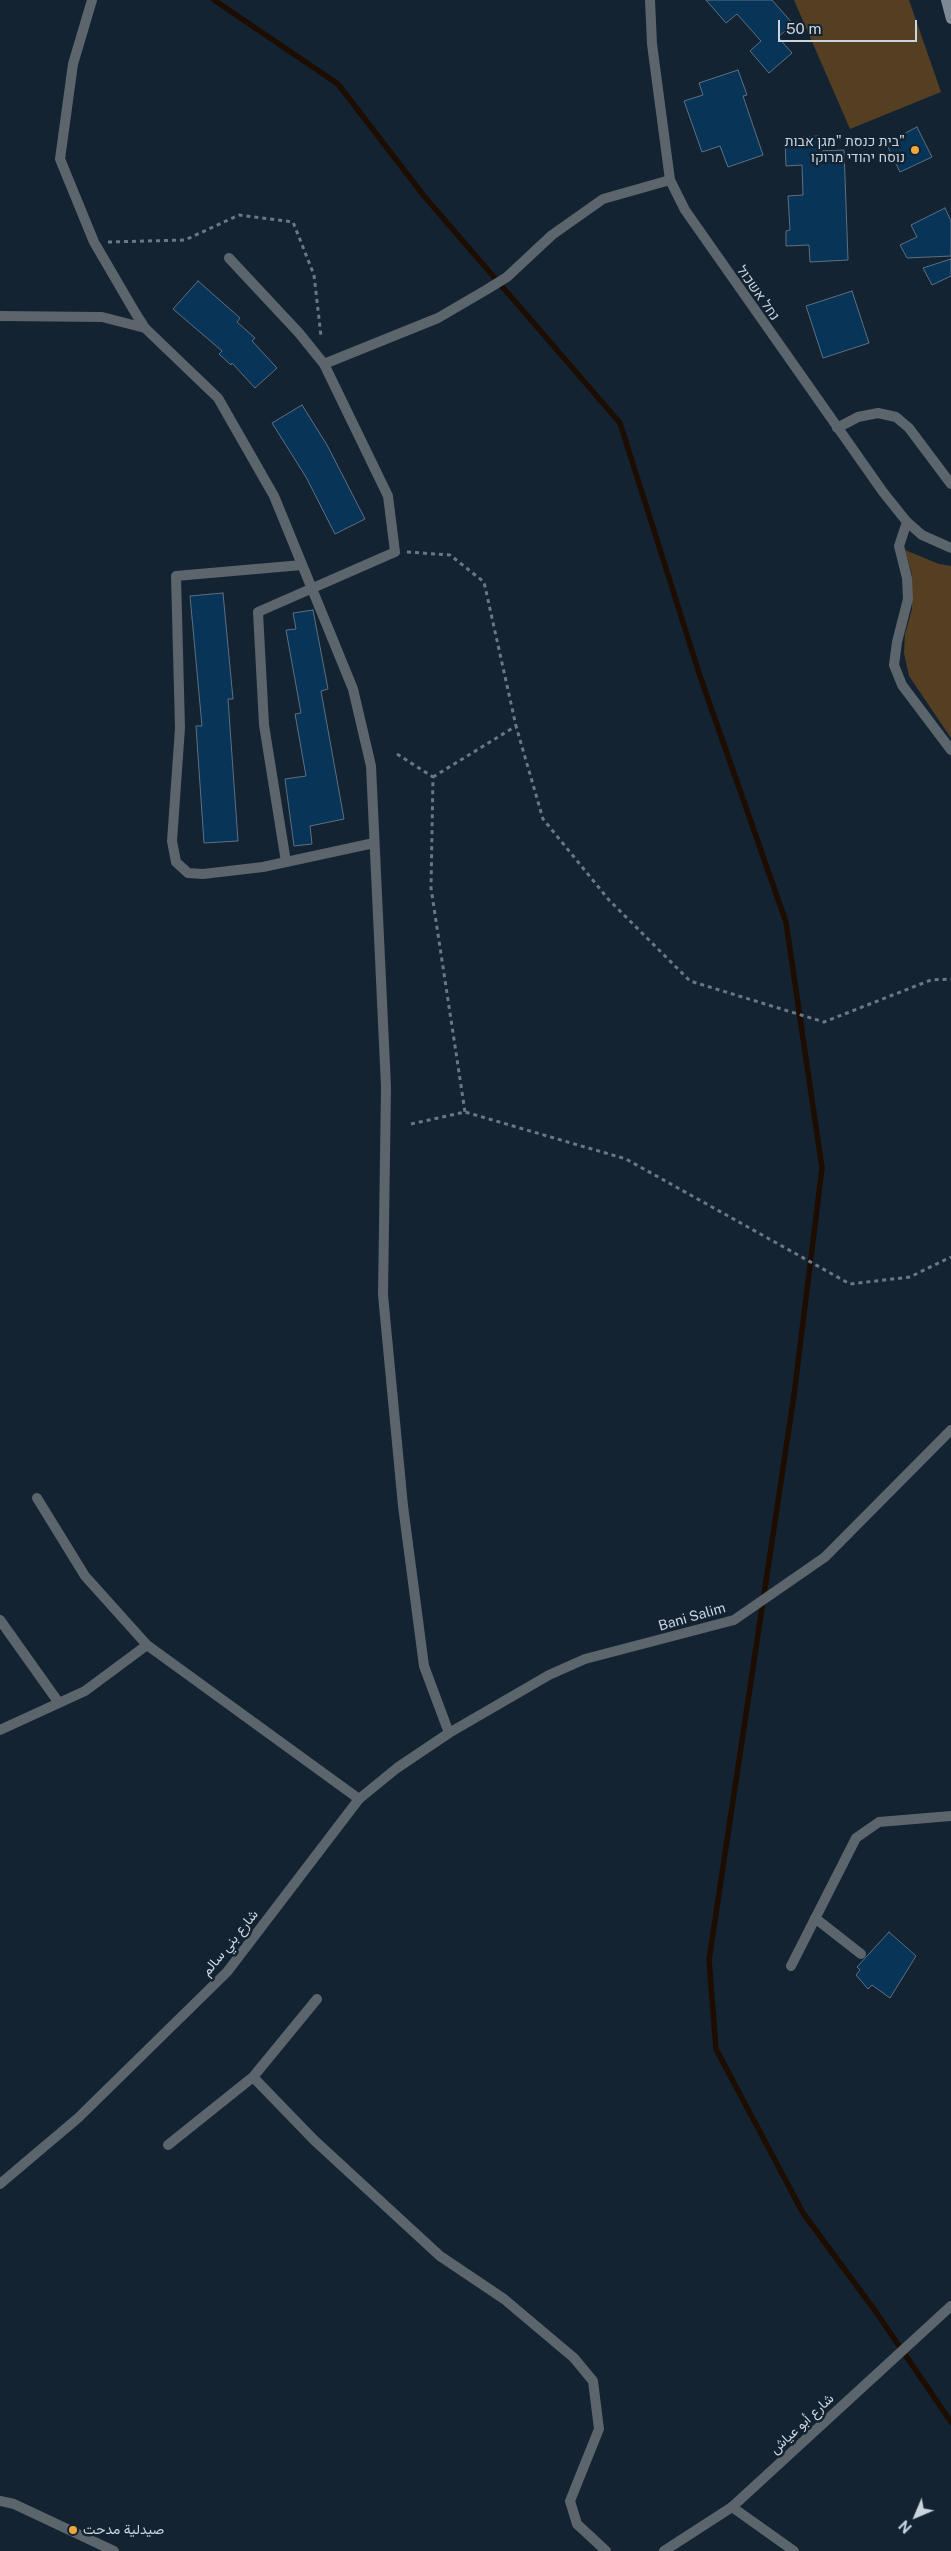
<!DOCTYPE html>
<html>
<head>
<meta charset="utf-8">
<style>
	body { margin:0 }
	#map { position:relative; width:951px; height:2551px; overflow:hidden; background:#132332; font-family:"Public Sans",sans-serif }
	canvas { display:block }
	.north { position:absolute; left:891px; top:2491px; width:50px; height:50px; -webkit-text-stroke:4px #132332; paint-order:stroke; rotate:225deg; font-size:14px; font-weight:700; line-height:20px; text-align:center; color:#cbd5df }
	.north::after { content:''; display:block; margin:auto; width:18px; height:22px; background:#cbd5df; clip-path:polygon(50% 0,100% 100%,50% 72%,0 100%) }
	.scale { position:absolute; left:778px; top:20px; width:139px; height:22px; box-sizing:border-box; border:2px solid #cbd5df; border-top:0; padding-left:6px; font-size:15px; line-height:18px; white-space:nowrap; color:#cbd5df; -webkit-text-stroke:4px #132332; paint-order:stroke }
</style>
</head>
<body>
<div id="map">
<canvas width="951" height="2551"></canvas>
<div class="north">N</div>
<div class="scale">50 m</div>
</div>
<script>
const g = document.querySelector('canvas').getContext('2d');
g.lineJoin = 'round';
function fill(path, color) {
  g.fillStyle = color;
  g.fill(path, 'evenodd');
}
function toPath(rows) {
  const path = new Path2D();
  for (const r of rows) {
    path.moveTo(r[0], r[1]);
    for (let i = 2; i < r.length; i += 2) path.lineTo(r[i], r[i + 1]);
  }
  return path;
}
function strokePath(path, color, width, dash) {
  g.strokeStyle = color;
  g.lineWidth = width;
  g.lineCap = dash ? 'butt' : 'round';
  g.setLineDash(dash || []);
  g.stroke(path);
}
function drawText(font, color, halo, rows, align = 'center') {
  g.font = font + ' "Public Sans",Vazirmatn,Heebo,sans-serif';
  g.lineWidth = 5;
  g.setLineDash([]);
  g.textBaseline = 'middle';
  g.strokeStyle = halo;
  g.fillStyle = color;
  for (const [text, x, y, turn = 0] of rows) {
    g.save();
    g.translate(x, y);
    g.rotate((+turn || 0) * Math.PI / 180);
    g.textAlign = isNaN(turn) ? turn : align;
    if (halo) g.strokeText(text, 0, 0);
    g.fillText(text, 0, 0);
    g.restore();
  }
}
fill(toPath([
	[794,0,909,0,941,92,850,129],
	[905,550,939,564,951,566,951,738,909,676,904,653,905,634,912,609,912,575]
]), '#543f23');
strokePath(toPath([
	[214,0,338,84,424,196,620,423,700,676,786,922,822,1168,794,1395,709,1960,716,2049,803,2213,876,2312,951,2422]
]), '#1d0d00', 5.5);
const building = toPath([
	[706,0,772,0,793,24,778,37,792,53,769,73,750,51,761,41,737,14,726,23,706,0],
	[738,70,747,95,743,96,763,155,728,167,720,146,702,152,684,101,703,95,699,83,738,70],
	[917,127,932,157,900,172,886,143,917,127],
	[818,136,819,151,844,150,848,260,810,262,809,245,786,246,786,231,790,230,788,196,803,195,802,165,786,166,785,138,818,136],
	[945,208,951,221,951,256,907,258,900,245,917,237,911,225,945,208],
	[951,259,951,276,932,285,923,268,951,259],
	[198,281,240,318,237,322,255,338,252,341,277,368,255,388,232,363,231,365,219,354,222,351,173,309,198,281],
	[852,291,869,343,823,358,806,306,852,291],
	[302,405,327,445,365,519,335,534,306,477,272,423,302,405],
	[223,593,233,699,228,699,238,841,204,843,196,726,202,726,190,596,223,593],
	[313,610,328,689,321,691,344,819,310,826,312,844,294,846,285,779,306,776,295,714,301,713,286,630,296,629,293,613,313,610],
	[889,1932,916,1956,890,1998,872,1985,868,1989,856,1975,860,1970,857,1967,889,1932]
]);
fill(building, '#073457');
strokePath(building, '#5d7082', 1);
strokePath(toPath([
	[108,242,185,240,239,215,293,222,314,275,321,336],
	[407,552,450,555,484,582,516,726],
	[397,754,433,777,431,888,465,1112],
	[433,777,516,726,543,819,609,900,690,981,824,1022,931,980,951,979],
	[411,1124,465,1112,626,1159,850,1284,910,1277,951,1257]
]), '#6a7784', 3, [4, 4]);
strokePath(toPath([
	[907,522,899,546,907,578,908,599,897,642,894,665,902,685,951,750],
	[302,565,176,576,180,728,172,841,176,862,188,873,203,874,263,867,374,843]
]), '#5c646c', 10);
strokePath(toPath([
	[92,0,73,64,60,159,94,242,136,314,145,328,218,398,274,496,353,689,371,766,386,1087,383,1295,403,1506,424,1666,449,1733],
	[650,0,652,44,670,180,685,210,883,492,907,522,922,535,951,548],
	[229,258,299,333,324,364],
	[0,316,102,317,145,328],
	[837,428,858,417,878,413,896,417,909,428,951,484],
	[286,862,264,725,258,612,395,552,388,496,324,364,438,318,486,290,507,277,552,235,603,199,670,180],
	[37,1498,85,1576,147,1645,359,1799],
	[0,1620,59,1703],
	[0,1730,85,1691,147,1645],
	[815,1918,861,1954],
	[791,1966,856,1838,879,1822,951,1816],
	[317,1999,253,2077,314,2140,440,2256,504,2299,574,2358,593,2381,599,2429,570,2501,577,2524,606,2551],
	[168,2145,253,2077],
	[732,2507,794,2551]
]), '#5c646c', 10);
strokePath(toPath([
	[0,2184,78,2118,227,1972,359,1799,397,1768,449,1733,549,1675,585,1659,734,1620,825,1557,951,1430],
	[0,2501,14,2504,114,2551],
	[664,2551,732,2507,951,2306]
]), '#5c646c', 10);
strokePath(toPath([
	[946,0,951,19]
]), '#7d8a96', 10);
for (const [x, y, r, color] of [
	[915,150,5,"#efa73d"],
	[73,2530,5,"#efa73d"]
]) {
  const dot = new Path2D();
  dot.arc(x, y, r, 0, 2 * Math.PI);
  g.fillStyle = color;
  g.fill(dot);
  strokePath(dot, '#132332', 2);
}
drawText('14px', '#cbd5df', '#132332', [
	["בית כנסת \"מגן אבות\"",905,142],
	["נוסח יהודי מרוקו",905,158],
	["صيدلية مدحت",83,2530,"left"]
], 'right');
drawText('14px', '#cbd5df', '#132332', [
	["נחל אשכול",758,293,55],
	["Bani Salim",692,1617,-16],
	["شارع بني سالم",230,1943,-51],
	["شارع أبو عياش",802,2424,-43]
]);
</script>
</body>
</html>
